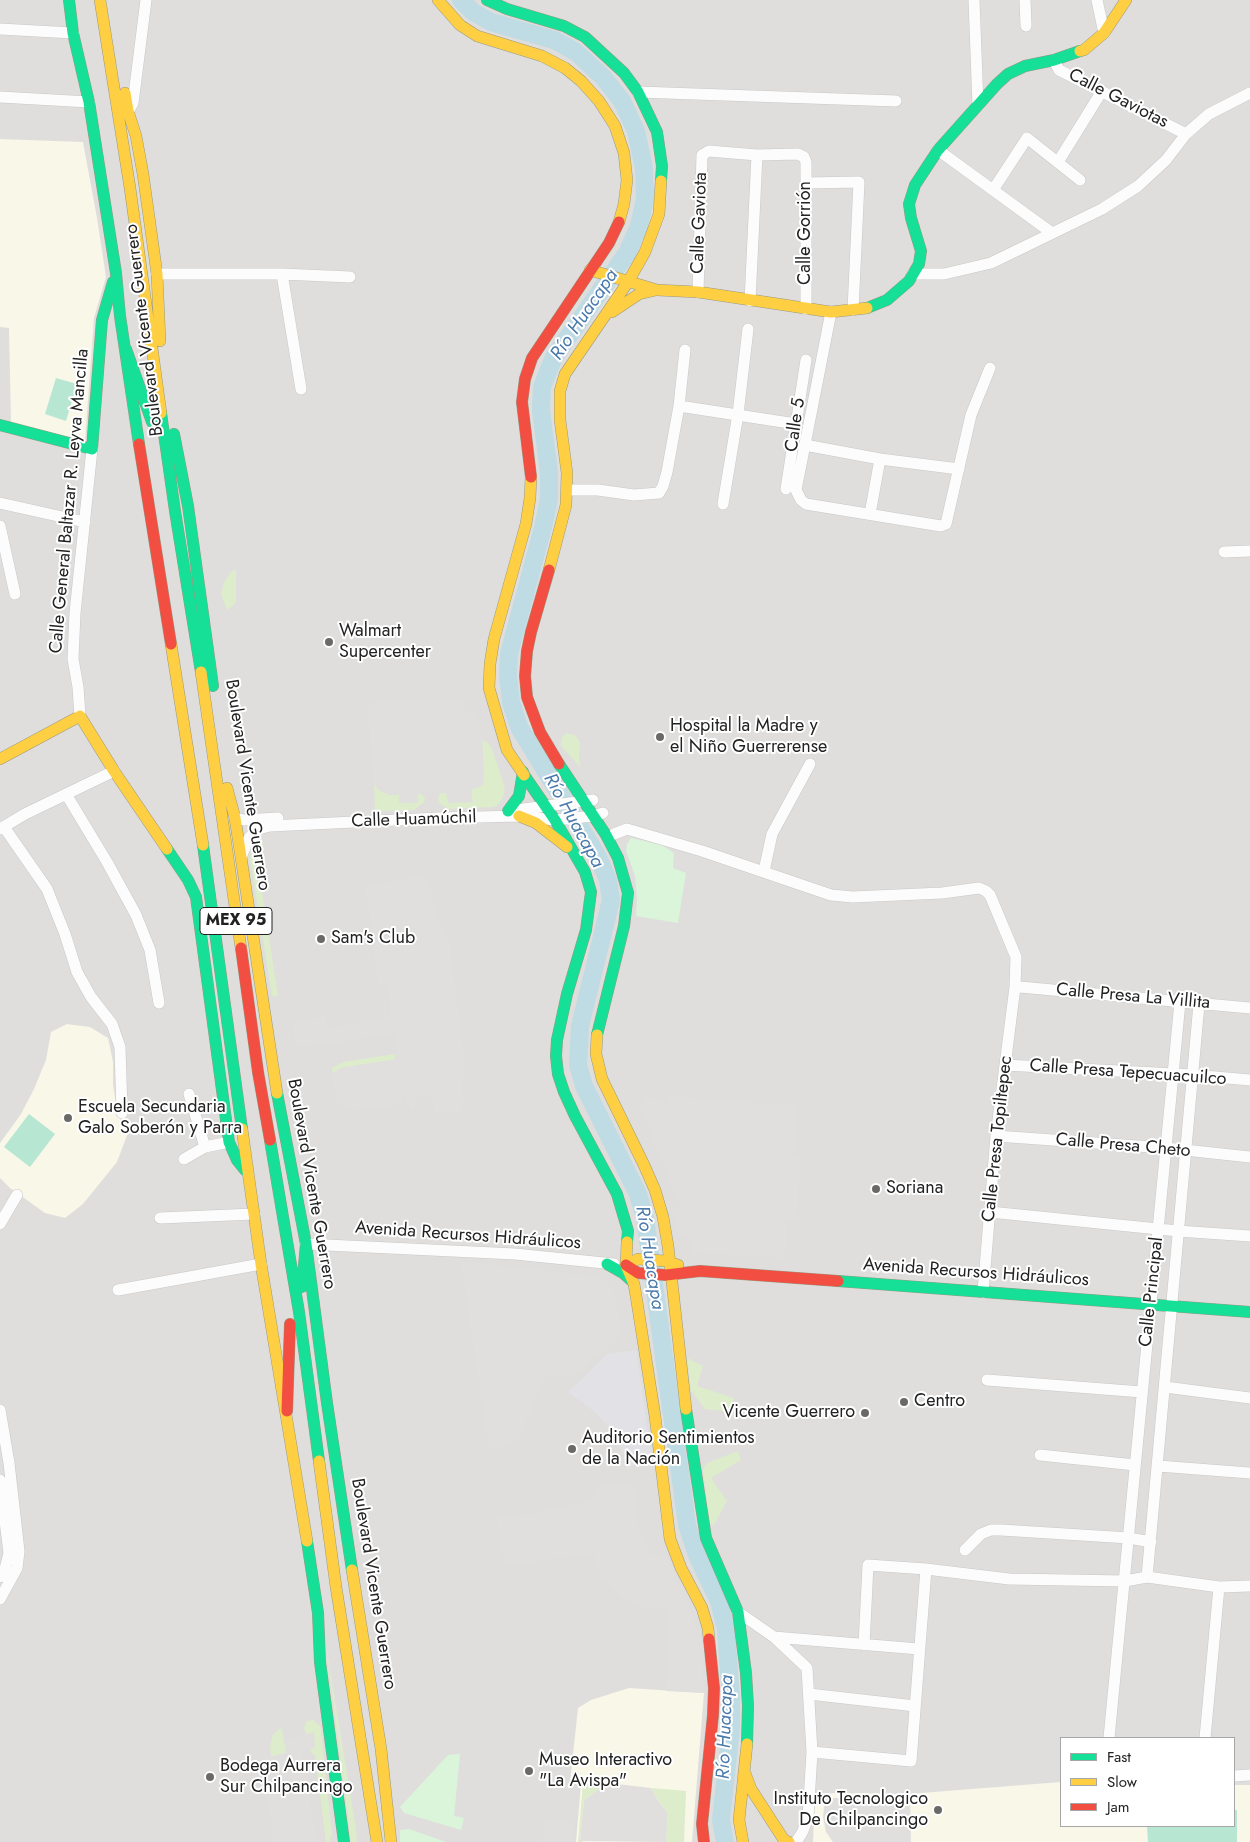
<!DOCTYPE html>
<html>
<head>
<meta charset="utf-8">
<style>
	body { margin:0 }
	#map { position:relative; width:1250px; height:1842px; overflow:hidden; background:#f0eeeb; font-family:Jost,sans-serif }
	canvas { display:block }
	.legend { position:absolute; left:1060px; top:1737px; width:175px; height:90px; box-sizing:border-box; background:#fff; border:1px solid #a7a7a7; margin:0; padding:6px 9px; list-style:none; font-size:15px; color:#222 }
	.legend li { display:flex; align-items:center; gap:10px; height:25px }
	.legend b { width:25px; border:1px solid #a7a7a7 }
</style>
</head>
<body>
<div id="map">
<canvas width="1250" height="1842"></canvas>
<ul class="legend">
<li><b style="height:6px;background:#16e098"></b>Fast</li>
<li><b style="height:6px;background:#ffcf43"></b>Slow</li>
<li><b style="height:6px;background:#f24e42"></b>Jam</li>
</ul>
</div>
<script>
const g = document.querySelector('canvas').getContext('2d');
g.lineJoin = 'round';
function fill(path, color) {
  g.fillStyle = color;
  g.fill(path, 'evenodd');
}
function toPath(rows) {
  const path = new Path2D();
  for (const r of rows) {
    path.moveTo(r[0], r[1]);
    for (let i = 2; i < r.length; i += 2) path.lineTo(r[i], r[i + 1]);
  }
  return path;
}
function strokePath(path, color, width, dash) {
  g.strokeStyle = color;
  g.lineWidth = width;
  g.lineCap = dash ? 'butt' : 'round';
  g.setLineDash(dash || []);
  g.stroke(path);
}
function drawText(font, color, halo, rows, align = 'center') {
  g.font = font + ' Jost,sans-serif';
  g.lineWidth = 4;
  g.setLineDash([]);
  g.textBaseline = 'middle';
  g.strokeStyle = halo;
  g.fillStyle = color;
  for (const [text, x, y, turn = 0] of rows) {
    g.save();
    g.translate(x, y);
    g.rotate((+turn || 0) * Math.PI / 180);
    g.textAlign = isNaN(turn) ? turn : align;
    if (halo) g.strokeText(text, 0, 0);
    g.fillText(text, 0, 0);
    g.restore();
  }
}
fill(toPath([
	[0,0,1250,0,1250,1842,0,1842],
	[1061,1738,1234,1738,1234,1826,1061,1826]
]), '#dfdedc');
fill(toPath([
	[0,139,83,142,97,218,106,277,94,318,85,441,11,423,9,328,0,327],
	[67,1024,90,1027,108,1038,113,1062,113,1085,118,1114,121,1121,129,1130,117,1162,83,1204,65,1218,45,1213,10,1188,0,1178,0,1143,21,1114,34,1089,46,1060,51,1032],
	[629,1688,704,1693,692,1842,576,1842,581,1784,570,1782,578,1708,591,1700],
	[1061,1782,1061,1826,1234,1826,1234,1785,1250,1785,1250,1842,813,1842,815,1793,908,1794]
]), '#f8f7e8');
fill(toPath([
	[236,569,236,603,227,610,221,594,224,582,231,572],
	[567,733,576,736,580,742,579,758,581,768,561,746,562,737],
	[482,741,487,742,491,747,497,763,505,789,503,797,499,804,494,807,449,809,440,804,438,799,440,793,471,790,483,785,484,774],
	[374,784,379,790,389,795,421,794,425,798,424,802,414,810,375,811],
	[262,839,264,850,256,853,278,996,272,996,250,859,251,849,255,841],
	[395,1054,395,1060,340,1068,333,1074,332,1068,343,1062],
	[687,1358,703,1366,697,1386,734,1398,730,1412,705,1409,691,1391],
	[738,1451,741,1460,711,1478,727,1501,714,1525,709,1523,703,1469,707,1463],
	[326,1645,355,1823,357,1842,351,1842],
	[313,1720,320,1726,321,1730,332,1834,329,1842,326,1842,316,1763,312,1761,315,1760,315,1755,311,1753,310,1749,314,1733,306,1735,304,1727,307,1721],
	[282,1728,286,1753,271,1757,270,1745,273,1735,279,1729],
	[583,1783,608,1783,584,1800,580,1840,583,1842,578,1842],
	[651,1788,686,1791,684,1842,666,1842,668,1813,659,1802]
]), '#ddeccb');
fill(toPath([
	[631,838,662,845,674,853,673,868,686,873,678,923,636,916,637,899,635,876,626,851,627,844],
	[460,1754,454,1816,464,1818,461,1830,404,1813,400,1807,448,1755],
	[409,1829,446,1842,400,1842,400,1830]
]), '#daf5da');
fill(toPath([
	[56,378,77,384,66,421,45,414],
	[29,1114,55,1134,30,1167,4,1147],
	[1234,1810,1237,1810,1237,1842,1148,1842,1147,1826,1234,1826]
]), '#b7e6d2');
fill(toPath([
	[461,699,462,707,473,713,479,721,482,736,484,774,483,785,471,790,473,802,448,803,446,793,418,794,418,803,399,803,399,794,389,795,379,790,374,784,367,703],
	[428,877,436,913,448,936,466,1074,462,1076,463,1109,459,1112,435,1112,431,1096,414,1098,416,1109,410,1109,407,1097,401,1095,402,1105,347,1111,344,1105,337,1105,333,1074,340,1068,397,1059,395,1032,389,1028,390,1034,327,1044,295,1047,294,1023,325,1016,328,1028,383,1019,390,1016,391,1008,388,984,378,985,366,888,396,880],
	[647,1096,667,1103,670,1096,797,1106,794,1156,800,1158,797,1219,787,1220,785,1258,693,1253,689,1237,679,1237,672,1210,680,1207,640,1105],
	[461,1262,596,1276,607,1281,614,1290,621,1337,574,1377,559,1374,546,1378,540,1387,519,1439,509,1446,489,1448],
	[627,1480,637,1492,637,1522,643,1540,652,1554,668,1560,699,1631,704,1693,666,1691,669,1610,646,1608,623,1598,602,1578,593,1553,505,1566,496,1516,536,1513,588,1501,599,1486,620,1486],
	[314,1732,315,1748,301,1752,316,1842,274,1842,267,1793,259,1794,255,1760,286,1753,285,1740],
	[608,1783,651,1788,659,1802,668,1813,666,1842,580,1841,584,1800],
	[825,1798,910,1798,911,1842,833,1842,826,1832,823,1817],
	[545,1821,574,1823,572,1842,543,1842]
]), '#e0dfde');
fill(toPath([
	[636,1350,651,1454,627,1470,624,1455,610,1429,596,1413,568,1392,607,1354],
	[683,1413,688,1456,665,1459,660,1415]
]), '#e2e1e5');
strokePath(toPath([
	[461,0,473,12,491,22,554,40,576,52,603,77,622,101,636,131,644,168,645,199,639,226,627,253,554,357,542,387,541,410,549,473,549,499,543,527,509,654,508,676,511,702,519,727,598,857,608,880,611,900,580,1026,578,1065,584,1086,638,1194,645,1218,687,1525,697,1555,719,1601,726,1629,731,1699,731,1728,721,1820,725,1842]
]), '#bfdbe3', 18);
const street = toPath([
	[974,0,978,105],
	[1025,0,1026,26],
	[1097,0,1104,33],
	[0,29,73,33],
	[1054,60,1059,70,1186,134],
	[638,92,896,101],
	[0,97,89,102],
	[129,110,133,103,146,0],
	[938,150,1052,233],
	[1058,162,1102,91],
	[806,183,859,182,853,310],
	[993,190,1027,138,1080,180],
	[157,274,282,274,350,277],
	[282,274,301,389],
	[913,274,944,274,991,263,1102,209,1138,186,1166,160,1186,134,1209,114,1250,93],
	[698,292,702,155,709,151,757,155,798,154,804,157,806,162,806,309],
	[750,301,757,155],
	[831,312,796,490,801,500,806,504,941,526,946,524,971,415,990,368],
	[679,406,796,424],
	[805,445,880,459,959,469],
	[786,489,806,360],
	[567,490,598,490,634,495,659,493,663,486,667,472,679,406,685,350],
	[0,503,85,522],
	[723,504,738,414,748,329],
	[870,514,880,459],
	[0,526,15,594],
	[1224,552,1250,551],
	[80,716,78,687,73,659,75,613,92,449],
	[66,794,107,862,136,915,150,950,159,1003],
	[516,810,593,800],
	[235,818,244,820,278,818],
	[4,827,47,889,65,934,77,972,91,997,112,1024,120,1047,122,1113],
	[0,829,25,814,114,771],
	[614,834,627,829,702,851,831,895,853,897,942,893,979,888,986,891,990,895,1016,957,1015,987,996,1136,983,1292],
	[242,855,249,838,258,829,270,826,439,818,519,816,555,820,593,816,603,813],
	[764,871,772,834,810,764],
	[1015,987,1020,987,1250,1008],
	[1005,1065,1193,1075,1250,1080],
	[189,1094,205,1147],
	[996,1136,1166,1148,1250,1157],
	[184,1159,205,1147,229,1142],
	[990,1212,1178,1231,1250,1236],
	[160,1218,254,1214],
	[0,1224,17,1195],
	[306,1244,515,1254,614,1264],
	[118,1290,261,1264],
	[987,1380,1142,1392],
	[1165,1387,1250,1398],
	[0,1410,9,1463,19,1551,17,1568,0,1599],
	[1040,1455,1135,1465],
	[1158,1466,1250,1473],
	[0,1480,9,1553,5,1569,0,1577],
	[965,1550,981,1534,991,1530,1001,1530,1129,1538,1151,1542],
	[1147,1577,1199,1004],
	[738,1612,774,1637,807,1668,812,1752,808,1818,802,1833,796,1842],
	[774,1637,919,1649],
	[864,1645,868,1565,926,1569,1009,1579,1125,1581,1147,1577,1219,1587,1250,1586],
	[809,1694,915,1706],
	[1109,1738,1180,1002],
	[1205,1738,1219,1587],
	[812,1752,911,1761,926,1569],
	[1234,1776,1250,1775]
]);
const fast = toPath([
	[69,0,73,33,89,102,116,273,120,316,139,444],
	[487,0,507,9,564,26,585,37,624,73,638,92,657,132,662,166,661,181],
	[867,308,887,300,909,281,919,264,921,251,911,218,909,204,915,185,938,150,997,84,1008,74,1025,66,1054,60,1080,51],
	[126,349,152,422],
	[161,413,175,511,201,672],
	[0,425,92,449,102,320,113,282],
	[174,434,188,506,213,686],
	[559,764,606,835,618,858,628,893,624,926,597,1035],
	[524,775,555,820,585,872,591,892,586,930,567,994,557,1040,556,1056,558,1074,564,1092,575,1116,617,1194,628,1231,627,1242],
	[508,811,519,796,523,772],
	[203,845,242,1129],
	[167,849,188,880,196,897,229,1142,237,1160,245,1170],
	[277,1093,306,1244,327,1403,352,1570],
	[270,1140,299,1312,319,1461],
	[607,1264,623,1273,632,1281],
	[838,1281,1250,1312],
	[302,1287,306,1244],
	[686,1409,706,1538,738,1612,746,1673,748,1706,747,1744],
	[307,1541,318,1613,320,1662,344,1842]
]);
const slow = toPath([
	[100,0,130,188,161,413],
	[438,0,460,25,477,36,542,56,565,68,581,81,599,101,615,126,624,153,627,180,624,204,619,222],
	[1080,51,1084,50,1104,33,1126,0],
	[125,93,128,111,136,136,143,174,157,274,160,341],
	[590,270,657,290,698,292,831,312,867,308],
	[612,312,639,294,656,290],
	[549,570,566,505,567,473,560,420,560,391,565,374,628,282,645,252,659,214,661,181],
	[171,644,203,845],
	[201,672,241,948],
	[0,759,80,716,114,771,167,849],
	[524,775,507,750,489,688,490,664,494,639,526,524,530,498,531,477],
	[227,788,235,818,277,1093],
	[519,816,536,823,567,847],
	[597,1035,596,1054,602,1079,644,1165,655,1190,663,1217,668,1246,686,1409],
	[242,1129,261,1264,307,1541],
	[627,1242,626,1265,634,1284,637,1302,655,1416,670,1539,681,1568,702,1608,708,1628,709,1639],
	[626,1265,638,1259,665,1261,678,1265],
	[319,1461,336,1587,377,1842],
	[352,1570,381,1749,391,1842],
	[745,1773,751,1789,784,1840,789,1842],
	[743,1842,739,1820,747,1744]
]);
const jam = toPath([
	[139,444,171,644],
	[531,477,522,402,525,379,532,358,609,243,619,222],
	[549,570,531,632,527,651,525,676,527,697,540,732,559,764],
	[241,948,258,1072,270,1140],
	[626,1265,638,1273,666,1275,700,1271,838,1281],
	[287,1411,290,1324],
	[704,1842,702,1824,713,1715,714,1688,709,1639]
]);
strokePath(street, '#c9c8c7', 12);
strokePath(fast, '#999a82', 12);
strokePath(slow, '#999a82', 12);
strokePath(jam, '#999a82', 12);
strokePath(street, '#fdfcfc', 11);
strokePath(fast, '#16e098', 11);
strokePath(slow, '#ffcf43', 11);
strokePath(jam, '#f24e42', 11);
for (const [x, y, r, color] of [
	[329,642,5,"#6a6968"],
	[660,737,5,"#6a6968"],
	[321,939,5,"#6a6968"],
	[68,1118,5,"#6a6968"],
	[876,1189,5,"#6a6968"],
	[904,1402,5,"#6a6968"],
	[865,1413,5,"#6a6968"],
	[572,1449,5,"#6a6968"],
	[529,1771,5,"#6a6968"],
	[210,1777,5,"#6a6968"],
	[938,1810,5,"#6a6968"]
]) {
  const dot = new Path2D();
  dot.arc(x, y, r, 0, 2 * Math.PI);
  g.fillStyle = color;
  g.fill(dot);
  strokePath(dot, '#fff', 2);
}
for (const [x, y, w] of [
	[236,921,72]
]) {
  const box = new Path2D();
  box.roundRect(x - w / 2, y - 13.5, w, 27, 4);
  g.fillStyle = '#fff';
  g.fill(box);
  strokePath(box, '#222', 1);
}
drawText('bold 16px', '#222', null, [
	["MEX 95",236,921]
]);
drawText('18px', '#222', '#fff', [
	["Calle Gaviotas",1118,99,27],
	["Calle Gaviota",700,223,-88],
	["Calle Gorrión",806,233,-90],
	["Boulevard Vicente Guerrero",145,330,-97],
	["Calle 5",796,425,-82],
	["Calle General Baltazar R. Leyva Mancilla",70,501,-85],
	["Boulevard Vicente Guerrero",247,785,81],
	["Calle Huamúchil",414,820,-2],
	["Calle Presa La Villita",1133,997,5],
	["Calle Presa Tepecuacuilco",1128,1073,4],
	["Calle Presa Topiltepec",998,1139,-84],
	["Calle Presa Cheto",1123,1146,5],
	["Boulevard Vicente Guerrero",311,1184,80],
	["Avenida Recursos Hidráulicos",468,1236,4],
	["Avenida Recursos Hidráulicos",976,1273,4],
	["Calle Principal",1152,1292,-84],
	["Boulevard Vicente Guerrero",373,1584,81]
]);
drawText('18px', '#222', '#fff', [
	["Walmart",339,632],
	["Supercenter",339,653],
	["Hospital la Madre y",670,727],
	["el Niño Guerrerense",670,748],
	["Sam's Club",331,939],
	["Escuela Secundaria",78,1108],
	["Galo Soberón y Parra",78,1129],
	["Soriana",886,1189],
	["Centro",914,1402],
	["Vicente Guerrero",855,1413,"right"],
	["Auditorio Sentimientos",582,1439],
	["de la Nación",582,1460],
	["Museo Interactivo",539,1761],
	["\"La Avispa\"",539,1782],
	["Bodega Aurrera",220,1767],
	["Sur Chilpancingo",220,1788],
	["Instituto Tecnologico",928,1800,"right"],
	["De Chilpancingo",928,1821,"right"]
], 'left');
drawText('italic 19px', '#4a7aab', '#fff', [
	["Río Huacapa",585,315,-56],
	["Río Huacapa",573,821,61],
	["Río Huacapa",649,1258,81],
	["Río Huacapa",726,1727,-88]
]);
</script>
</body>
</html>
